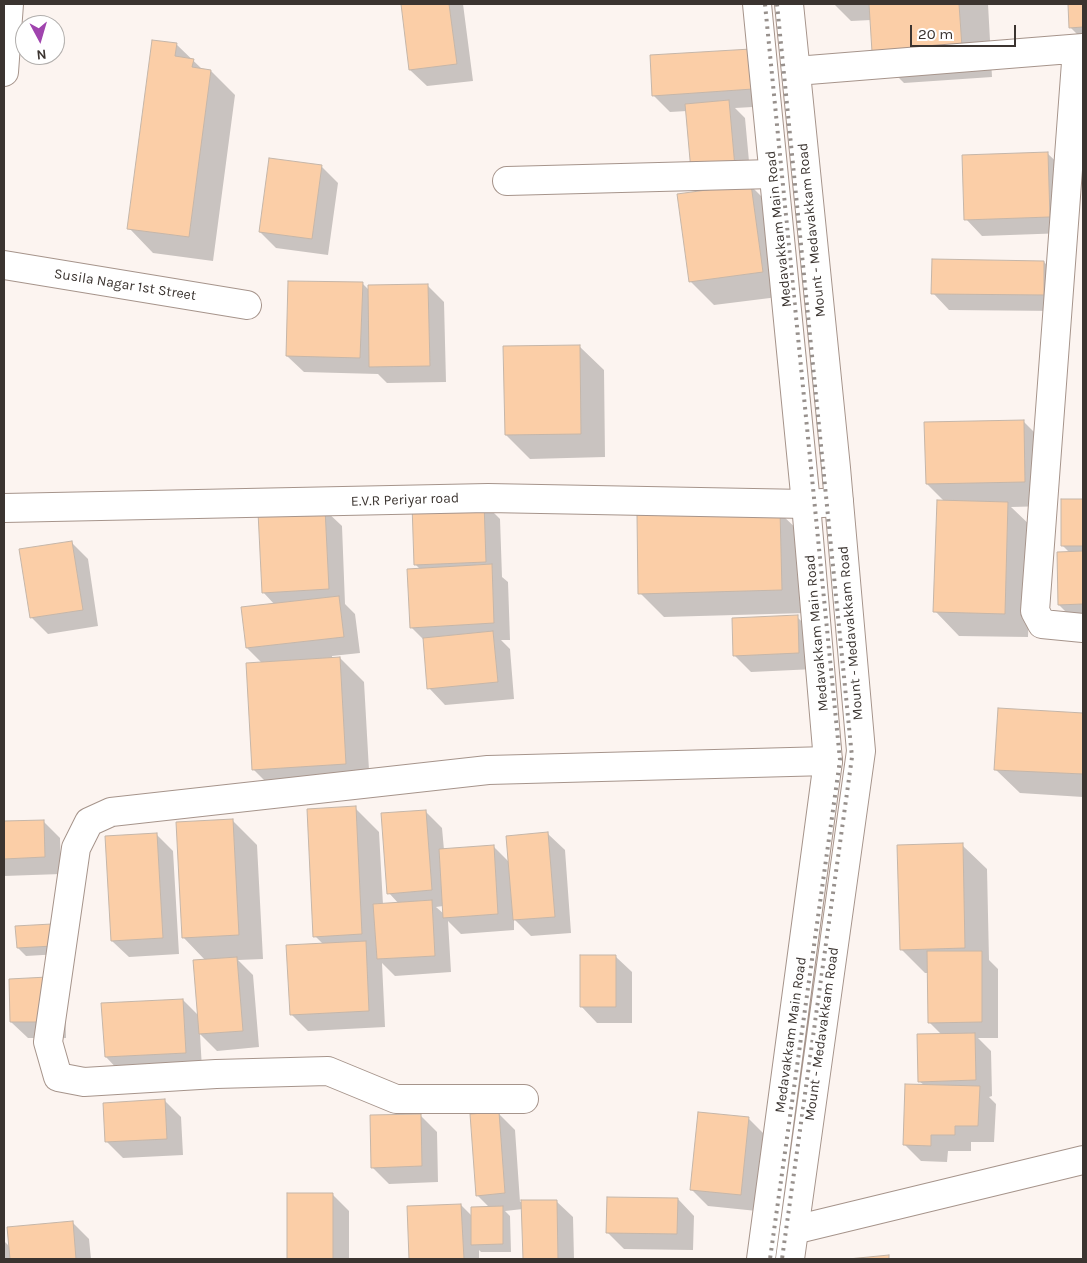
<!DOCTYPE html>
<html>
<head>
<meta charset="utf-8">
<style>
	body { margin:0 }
	#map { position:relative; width:1087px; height:1263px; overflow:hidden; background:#fcf4f0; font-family:Karla,sans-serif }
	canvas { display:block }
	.frame { position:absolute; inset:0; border:5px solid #3b3430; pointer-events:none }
	.north { position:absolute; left:15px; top:15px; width:50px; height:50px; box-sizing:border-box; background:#fff; border:1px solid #b1aeac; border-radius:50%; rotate:174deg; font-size:14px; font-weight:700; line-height:20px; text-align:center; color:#3b3430 }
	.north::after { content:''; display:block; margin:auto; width:18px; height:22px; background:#a044ae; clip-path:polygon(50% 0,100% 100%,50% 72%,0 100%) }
	.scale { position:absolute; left:910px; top:25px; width:106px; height:22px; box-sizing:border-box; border:2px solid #3b3430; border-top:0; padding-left:6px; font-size:15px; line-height:18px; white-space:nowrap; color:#3b3430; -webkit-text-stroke:4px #fff; paint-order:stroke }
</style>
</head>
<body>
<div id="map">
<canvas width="1087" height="1263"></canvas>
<div class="frame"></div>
<div class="north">N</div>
<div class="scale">20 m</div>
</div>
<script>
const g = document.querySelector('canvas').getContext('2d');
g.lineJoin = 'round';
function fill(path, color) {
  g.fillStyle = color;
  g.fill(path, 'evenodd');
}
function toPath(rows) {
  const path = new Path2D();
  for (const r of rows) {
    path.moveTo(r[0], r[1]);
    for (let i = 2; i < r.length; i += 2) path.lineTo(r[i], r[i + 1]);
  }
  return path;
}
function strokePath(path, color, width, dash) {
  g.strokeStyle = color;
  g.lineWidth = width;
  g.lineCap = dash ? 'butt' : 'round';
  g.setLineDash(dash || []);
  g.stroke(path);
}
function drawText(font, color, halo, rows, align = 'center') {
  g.font = font + ' Karla,sans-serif';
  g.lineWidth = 4.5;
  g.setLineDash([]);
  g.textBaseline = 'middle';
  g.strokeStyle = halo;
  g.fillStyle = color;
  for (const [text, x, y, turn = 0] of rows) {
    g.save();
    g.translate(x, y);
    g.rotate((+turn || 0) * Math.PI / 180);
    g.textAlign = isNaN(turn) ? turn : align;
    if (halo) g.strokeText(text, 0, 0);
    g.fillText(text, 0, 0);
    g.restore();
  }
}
fill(toPath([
	[402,4,463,4,473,81,427,86,410,70],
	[834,4,988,4,992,77,904,83,873,52,871,20,851,21],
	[1069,4,1083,4,1083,40,1070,27],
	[176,44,203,70,211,71,235,95,213,261,153,253,129,228],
	[750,50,770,106,735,108,745,118,751,183,687,111,670,112,653,95],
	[1047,153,1064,169,1066,233,982,236,966,219],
	[321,166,338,183,328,255,276,248,260,232],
	[751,186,775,210,786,296,714,305,690,281],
	[1044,262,1060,279,1060,311,949,310,933,293],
	[362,283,369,290,427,285,444,302,446,382,387,383,378,374,304,372,287,356],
	[579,346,604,370,605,457,530,459,506,435],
	[1023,421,1047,445,1049,506,1011,507,1032,527,1028,637,959,636,935,611,944,501,927,484],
	[1062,500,1083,500,1083,629,1059,605,1070,553,1062,545],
	[483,502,500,519,502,577,508,582,510,640,501,640,510,649,514,699,445,705,429,688,424,640,411,627,420,569,415,564],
	[325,510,342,526,345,604,355,614,360,653,332,656,332,659,340,658,364,682,370,788,278,794,253,769,262,663,247,648,275,605,263,592],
	[779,512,804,536,806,613,664,617,640,593],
	[71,542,88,559,98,626,48,634,31,617],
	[797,617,814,633,815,669,751,672,735,656],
	[999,709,1083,714,1083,797,1020,793,995,769],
	[355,808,379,832,383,905,399,904,389,893,425,811,442,828,444,850,493,846,510,863,548,834,565,850,571,933,531,936,514,919,514,930,461,934,448,921,451,972,395,976,382,963,385,1027,308,1031,292,1015,323,944,315,936],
	[443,906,444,914,436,907],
	[43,821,60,838,61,874,4,876,4,822],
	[233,821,257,845,263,959,238,960,253,975,259,1047,217,1051,200,1034,202,1069,122,1074,106,1057,183,1000,199,1016,206,961,183,937],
	[156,834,173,851,179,954,129,957,112,941],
	[962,845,987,869,989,960,998,969,998,1038,978,1038,991,1051,992,1096,989,1097,996,1104,994,1142,971,1142,971,1151,948,1151,947,1162,921,1161,904,1144,924,1085,919,1081,942,1035,929,1022,929,973,925,973,901,949],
	[51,926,60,954,26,956,18,948],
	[615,956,632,972,632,1023,597,1023,581,1006],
	[65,995,66,1038,28,1038,11,1022],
	[164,1100,181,1117,183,1155,123,1158,107,1142],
	[498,1113,515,1130,520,1202,556,1201,573,1217,574,1259,524,1259,523,1209,505,1211,510,1216,511,1252,481,1252,479,1250,479,1259,410,1259,408,1207,461,1205,473,1217,490,1208,477,1195],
	[420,1115,437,1132,438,1182,389,1184,372,1167],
	[748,1118,765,1135,757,1211,708,1206,691,1189],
	[288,1194,332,1194,349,1211,349,1259,288,1259],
	[678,1199,694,1216,693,1250,624,1249,607,1232],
	[72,1222,89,1239,91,1259,4,1259,4,1241,10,1247]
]), '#0003');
const building = toPath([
	[401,4,449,4,457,64,409,70,401,4],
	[869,4,959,4,962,47,872,52,869,4],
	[1068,4,1083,4,1083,27,1069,28,1068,4],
	[152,40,177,43,175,56,194,59,192,67,211,70,189,237,127,229,152,40],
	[751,49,753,89,652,96,650,55,751,49],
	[729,100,735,167,691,171,685,104,729,100],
	[1048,152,1050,217,964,220,962,155,1048,152],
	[269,158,322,165,312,239,259,232,269,158],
	[751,184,763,272,689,282,677,194,751,184],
	[932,259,1044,261,1044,295,931,294,932,259],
	[288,281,363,282,360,358,286,356,288,281],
	[428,284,430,366,369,367,368,285,428,284],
	[580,345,581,434,505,435,503,346,580,345],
	[1024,420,1025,482,926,484,924,422,1024,420],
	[1061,499,1083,499,1083,546,1061,546,1061,499],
	[937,500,1008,502,1005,614,933,612,937,500],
	[484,501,486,562,414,565,412,504,484,501],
	[325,508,329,589,262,593,258,512,325,508],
	[780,510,782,590,638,594,637,515,780,510],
	[72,541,83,610,30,618,19,549,72,541],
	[1083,551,1083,604,1058,605,1057,552,1083,551],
	[492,564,494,623,410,628,407,569,492,564],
	[339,596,344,637,246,648,241,607,339,596],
	[798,615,799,653,733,656,732,618,798,615],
	[493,631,498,682,427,689,423,638,493,631],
	[340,657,346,764,252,770,246,663,340,657],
	[998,708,1083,713,1083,774,994,770,998,708],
	[356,806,362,934,313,937,307,809,356,806],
	[426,810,432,890,387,894,381,813,426,810],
	[233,819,239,935,182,938,176,822,233,819],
	[44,820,45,857,4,859,4,821,44,820],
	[548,832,555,917,513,920,506,836,548,832],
	[157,833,163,938,111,941,105,836,157,833],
	[963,843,965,948,900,950,897,845,963,843],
	[494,845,498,914,443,918,439,849,494,845],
	[432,900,435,956,377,959,373,904,432,900],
	[52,924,53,946,17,948,15,926,52,924],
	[366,941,369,1011,290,1015,286,945,366,941],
	[927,951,982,951,982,1022,928,1023,927,951],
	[580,955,616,955,616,1007,580,1007,580,955],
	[237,957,243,1031,199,1034,193,960,237,957],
	[48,977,50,1022,10,1022,9,979,48,977],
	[183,999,186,1053,105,1057,101,1003,183,999],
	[975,1033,976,1080,918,1082,917,1034,975,1033],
	[905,1084,980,1086,978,1126,955,1126,955,1135,931,1135,931,1146,903,1145,905,1084],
	[165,1099,167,1139,105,1142,103,1103,165,1099],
	[499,1112,505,1193,476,1196,470,1114,499,1112],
	[698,1112,749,1117,741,1195,690,1190,698,1112],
	[421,1114,422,1166,371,1168,370,1115,421,1114],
	[287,1193,333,1193,333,1259,287,1259,287,1193],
	[607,1197,678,1198,677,1234,606,1233,607,1197],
	[521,1200,557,1200,558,1259,523,1259,521,1200],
	[461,1204,464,1259,409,1259,407,1206,461,1204],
	[503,1206,503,1244,471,1245,471,1207,503,1206],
	[73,1221,76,1259,10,1259,7,1227,73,1221],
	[889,1255,889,1259,848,1259,889,1255]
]);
fill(building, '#fbcea7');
strokePath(building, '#c5b6a9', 1);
const street = toPath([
	[1077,49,1035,611,1042,624,1083,628],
	[796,71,1083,48],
	[4,72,9,4],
	[507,181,773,174],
	[4,265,247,305],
	[4,508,488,498,806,504,839,502],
	[524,1099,396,1099,328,1071,216,1074,84,1082,58,1077,48,1042,76,848,89,822,111,812,488,770,828,761],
	[794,1230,1083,1160]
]);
const primary = toPath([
	[757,4,806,504,828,761,761,1259],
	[789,4,836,468,861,751,790,1259]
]);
strokePath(street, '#a6948b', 30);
strokePath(primary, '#a6948b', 30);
strokePath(street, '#fff', 28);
strokePath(primary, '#fff', 28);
strokePath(toPath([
	[765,4,840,760,770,1259],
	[777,4,852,757,782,1259]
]), '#97908c', 4, [2.5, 5]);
drawText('14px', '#3b3430', '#fff', [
	["Medavakkam Main Road",779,229,-96],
	["Mount - Medavakkam Road",812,230,-96],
	["Susila Nagar 1st Street",125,285,9],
	["E.V.R Periyar road",405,500,-2],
	["Medavakkam Main Road",817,633,-95],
	["Mount - Medavakkam Road",851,633,-95],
	["Mount - Medavakkam Road",822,1034,-82],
	["Medavakkam Main Road",791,1035,-82]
]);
</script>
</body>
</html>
